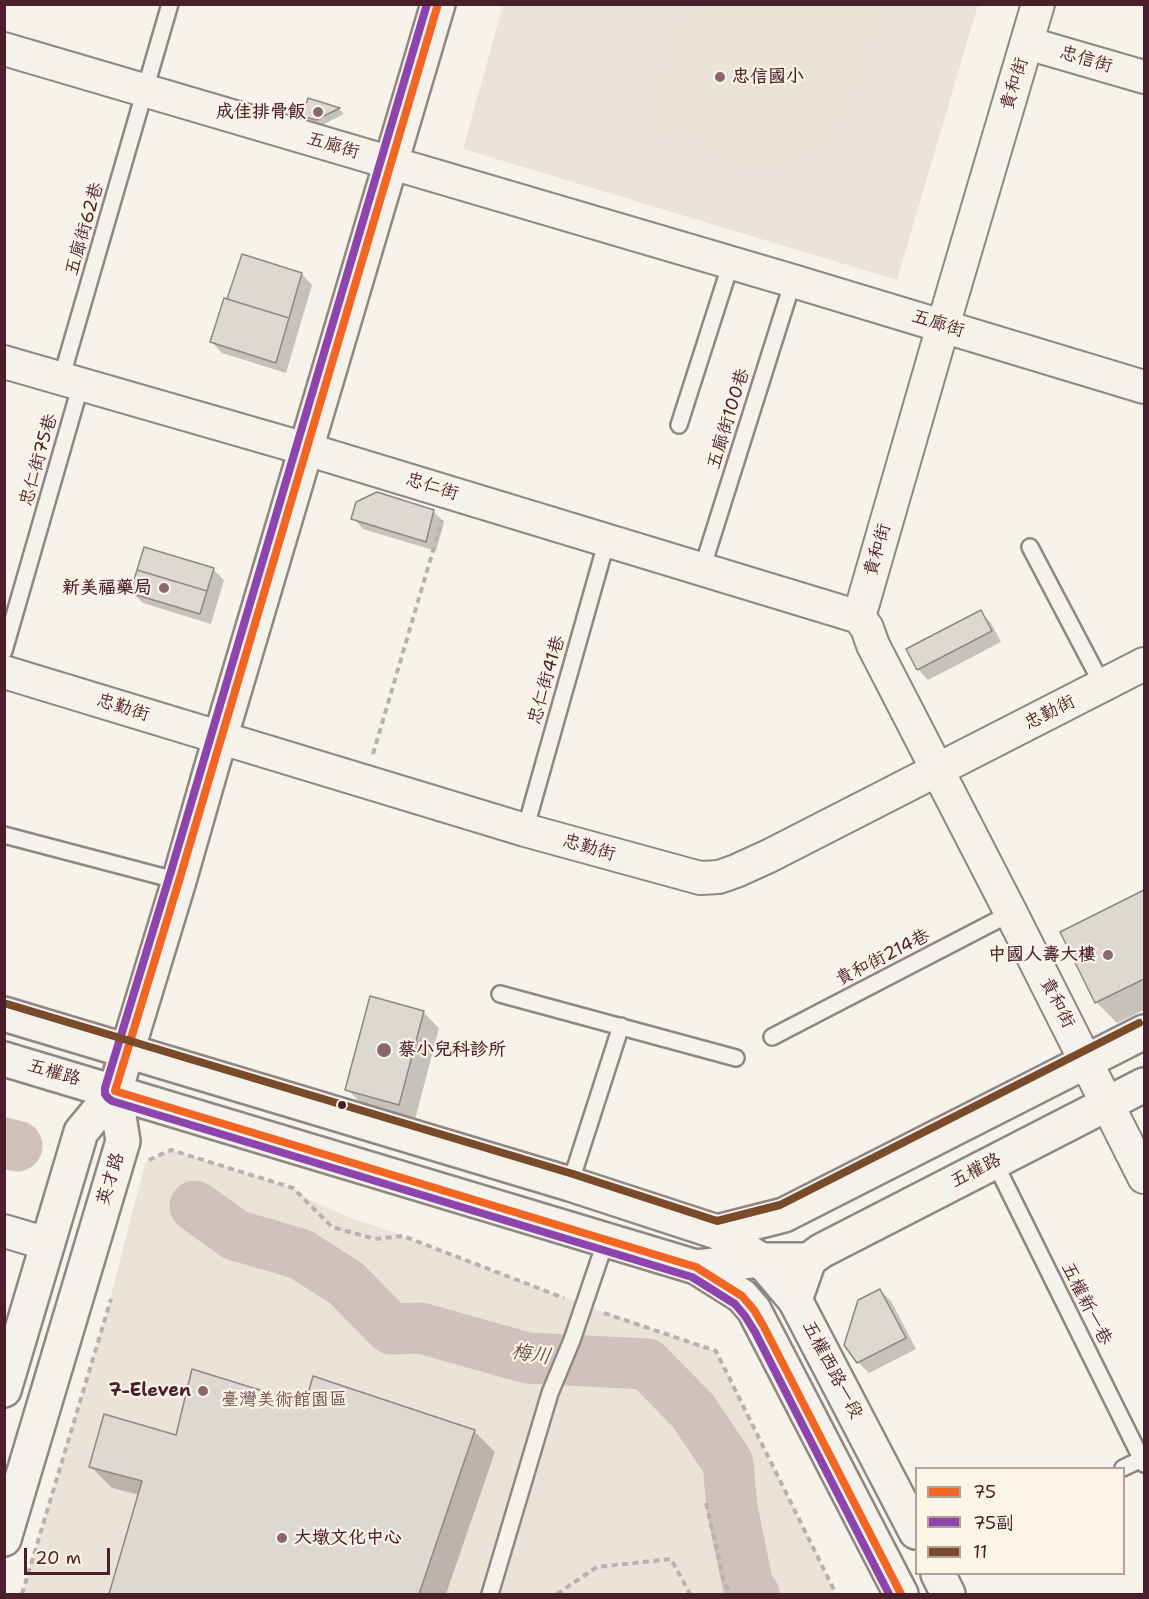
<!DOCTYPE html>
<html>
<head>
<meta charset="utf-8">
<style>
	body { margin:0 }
	#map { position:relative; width:1149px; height:1599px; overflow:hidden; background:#f7f3ea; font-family:"Shantell Sans","LXGW WenKai TC",sans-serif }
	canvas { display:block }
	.frame { position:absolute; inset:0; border:6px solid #4a1f2b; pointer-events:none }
	.legend { position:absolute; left:915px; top:1467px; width:210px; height:108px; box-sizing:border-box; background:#fcf5e5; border:2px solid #b59f9b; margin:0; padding:8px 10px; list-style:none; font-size:18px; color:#4a1f2b }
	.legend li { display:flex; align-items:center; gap:12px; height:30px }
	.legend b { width:30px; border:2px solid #b59f9b }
	.scale { position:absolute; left:24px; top:1548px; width:86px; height:27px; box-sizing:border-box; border:3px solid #4a1f2b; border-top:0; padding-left:8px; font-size:18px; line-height:21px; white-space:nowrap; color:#4a1f2b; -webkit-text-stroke:4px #fcf5e5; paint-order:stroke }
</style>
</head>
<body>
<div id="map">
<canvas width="1149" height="1599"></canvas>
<div class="frame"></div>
<ul class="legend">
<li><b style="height:8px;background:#f26522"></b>75</li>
<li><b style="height:8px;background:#8e44ad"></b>75副</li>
<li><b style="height:8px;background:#7a4b2a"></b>11</li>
</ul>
<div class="scale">20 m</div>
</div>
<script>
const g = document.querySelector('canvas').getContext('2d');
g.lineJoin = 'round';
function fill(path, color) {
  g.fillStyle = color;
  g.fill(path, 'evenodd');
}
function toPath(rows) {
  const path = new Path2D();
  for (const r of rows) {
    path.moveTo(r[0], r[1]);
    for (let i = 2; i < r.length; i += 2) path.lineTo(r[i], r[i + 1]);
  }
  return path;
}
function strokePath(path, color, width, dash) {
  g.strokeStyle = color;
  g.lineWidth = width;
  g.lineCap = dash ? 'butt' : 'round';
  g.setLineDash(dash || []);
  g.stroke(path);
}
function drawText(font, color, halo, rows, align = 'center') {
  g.font = font + ' "Shantell Sans","LXGW WenKai TC",sans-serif';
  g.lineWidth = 4.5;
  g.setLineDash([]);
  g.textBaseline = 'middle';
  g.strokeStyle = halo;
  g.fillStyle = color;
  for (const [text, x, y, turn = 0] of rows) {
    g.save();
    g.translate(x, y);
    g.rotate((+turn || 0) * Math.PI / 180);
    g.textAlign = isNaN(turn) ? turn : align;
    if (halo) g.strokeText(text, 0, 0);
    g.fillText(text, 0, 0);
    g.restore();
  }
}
fill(toPath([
	[503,5,978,5,897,280,463,149]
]), '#ebe3d9');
fill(toPath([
	[684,5,684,4,882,5,850,109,842,121,828,138,785,168,765,173,725,163,711,154,681,121,671,142,646,133],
	[171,1150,293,1188,309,1200,351,1218,373,1225,600,1311,716,1351,836,1594,22,1594,106,1315,145,1164,147,1161]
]), '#ebe2d8');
fill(toPath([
	[309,100,339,109,344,114,322,125,309,121,304,116],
	[302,274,312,285,286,373,222,353,212,342],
	[433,511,444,522,436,551,363,529,353,518],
	[213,569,224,580,211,624,143,603,132,593],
	[981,612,991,623,1001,642,928,680,918,669],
	[1144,892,1144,1010,1117,1023,1096,1002,1062,932],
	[423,1012,439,1028,415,1120,363,1105,347,1089],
	[880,1290,891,1301,916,1349,869,1373,858,1362],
	[306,1406,474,1431,495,1452,446,1594,110,1594,140,1495,112,1488,91,1467,177,1437]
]), '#0003');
strokePath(toPath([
	[4,1143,17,1146],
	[195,1206,235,1235,300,1254,346,1283,391,1329,421,1328,527,1358,647,1364,693,1411,728,1463,732,1508,748,1586,754,1594]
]), '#d0c1ba', 51);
const building = toPath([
	[308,98,340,108,316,120,302,116,308,98],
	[242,254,302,273,289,318,227,299,242,254],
	[224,298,289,318,276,363,210,342,224,298],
	[377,492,434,510,426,542,351,519,356,502,377,492],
	[144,547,214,568,207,591,137,570,144,547],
	[137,570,207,591,200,614,130,593,137,570],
	[981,610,992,631,917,670,906,649,981,610],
	[1144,890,1144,979,1095,1003,1060,932,1144,890],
	[370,996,424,1011,399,1105,345,1090,370,996],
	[880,1289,906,1338,857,1363,844,1345,858,1300,880,1289],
	[192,1369,305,1404,313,1376,475,1430,419,1594,109,1594,142,1481,89,1467,104,1414,176,1435,192,1369]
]);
fill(building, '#ddd8d2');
strokePath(building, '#908684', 1.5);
const lane = toPath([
	[61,379,170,4],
	[679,425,731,263],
	[1030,547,1103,686],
	[702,569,793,281],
	[4,651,81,384],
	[525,830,607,540],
	[4,835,179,881],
	[500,994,736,1058],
	[772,1037,1011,913],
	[994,1161,1144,1464],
	[570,1184,621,1026],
	[1123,1468,1144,1458],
	[490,1594,550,1393,572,1340,606,1240]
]);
const street = toPath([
	[1038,4,943,326,859,617,867,628,873,645,1011,913,1144,1177],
	[1027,43,1144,77],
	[4,49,793,281,1144,387],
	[4,362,306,449,859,617],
	[4,672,525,830,700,878,719,877,736,871,769,856,1144,664],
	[4,1231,48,1244]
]);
const secondary = toPath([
	[761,1260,795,1300,916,1532],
	[696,1267,742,1296,754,1310,901,1594],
	[4,1390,81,1132,115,1091,179,881,211,769,438,4],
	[4,1539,123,1141,115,1091],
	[938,1574,948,1594]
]);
const primary = toPath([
	[4,1014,570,1184,717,1232,761,1260],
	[4,1059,696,1267,761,1260,809,1260],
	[717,1232,784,1215,1144,1032],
	[795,1300,809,1260,821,1251,1144,1085]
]);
strokePath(lane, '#908684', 20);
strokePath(street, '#908684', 36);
strokePath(secondary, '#908684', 38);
strokePath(primary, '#908684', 38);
strokePath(toPath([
	[373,754,442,520],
	[149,1160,171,1150,293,1188,332,1227,375,1239,403,1236,564,1298],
	[604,1313,716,1351,836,1594],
	[706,1503,725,1585,731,1594],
	[22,1594,111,1299],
	[557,1594,597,1567,671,1559,690,1594]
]), '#b8b1ae', 4, [6, 4.5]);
strokePath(lane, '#f5f2ec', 15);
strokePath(street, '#f5f2ec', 32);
strokePath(secondary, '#f5f2ec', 33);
strokePath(primary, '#f5f2ec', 33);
strokePath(toPath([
	[438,4,179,881,115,1091,696,1267,742,1296,754,1310,764,1327,901,1594]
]), '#f26522', 8);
strokePath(toPath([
	[427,4,169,878,105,1088,105,1094,108,1098,112,1101,692,1277,735,1304,745,1316,755,1332,889,1594]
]), '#8e44ad', 8);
strokePath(toPath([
	[7,1004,573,1174,717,1221,780,1205,1139,1023]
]), '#7a4b2a', 8);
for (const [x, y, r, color] of [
	[720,77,6,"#87696e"],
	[318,112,6,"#87696e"],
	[164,588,6,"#87696e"],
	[1108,955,6,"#87696e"],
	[384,1050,8,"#87696e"],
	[342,1105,5,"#4a1f2b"],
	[203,1391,6,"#87696e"],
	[282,1538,6,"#87696e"]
]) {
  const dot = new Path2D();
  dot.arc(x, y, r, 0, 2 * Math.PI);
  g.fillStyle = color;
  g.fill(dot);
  strokePath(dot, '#fcf5e5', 2);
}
drawText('18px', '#4a1f2b', '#fcf5e5', [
	["忠信街",1086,60,16],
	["貴和街",1015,84,-73],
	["五廊街",333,146,16],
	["五廊街62巷",85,229,-74],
	["五廊街",938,324,17],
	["五廊街100巷",729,419,-73],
	["忠仁街75巷",39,460,-74],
	["忠仁街",432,487,17],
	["貴和街",878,550,-74],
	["忠仁街41巷",547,680,-74],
	["忠勤街",123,708,17],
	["忠勤街",1050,713,-27],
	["忠勤街",589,848,16],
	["貴和街214巷",883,958,-27],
	["貴和街",1057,1003,63],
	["五權路",54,1073,16],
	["五權路",976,1171,-27],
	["英才路",111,1179,-73],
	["五權新一巷",1086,1304,63],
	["五權西路一段",832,1370,62]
]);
drawText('bold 18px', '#4a1f2b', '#fcf5e5', [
	["忠信國小",732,77,"left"],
	["成佳排骨飯",306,112],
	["新美福藥局",152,588],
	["中國人壽大樓",1096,955],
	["蔡小兒科診所",398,1050,"left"],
	["7-Eleven",191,1391],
	["大墩文化中心",294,1538,"left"]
], 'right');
drawText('18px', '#704c53', '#fcf5e5', [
	["臺灣美術館園區",284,1400]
]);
drawText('italic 20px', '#6d4950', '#fcf5e5', [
	["梅川",531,1355,9]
]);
</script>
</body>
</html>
